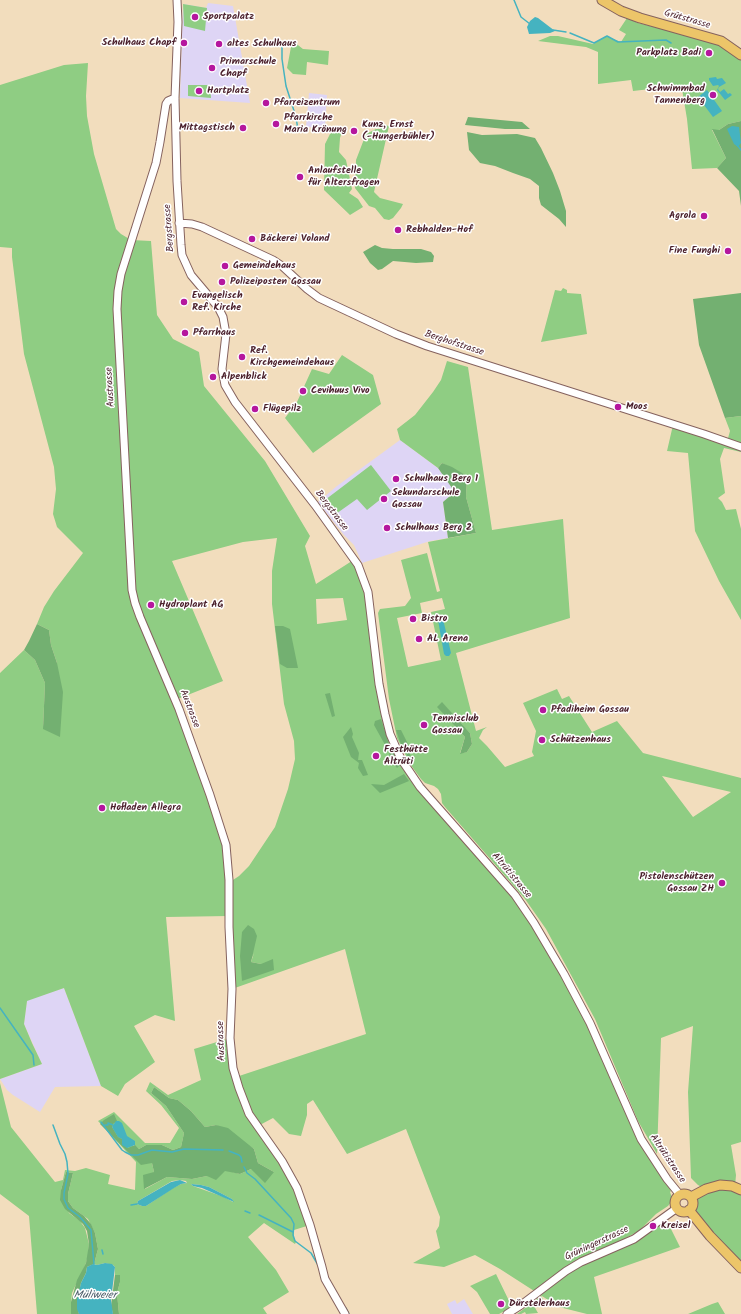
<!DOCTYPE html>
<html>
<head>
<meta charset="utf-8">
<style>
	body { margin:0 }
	canvas { display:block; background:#f2ddbd }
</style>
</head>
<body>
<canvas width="741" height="1314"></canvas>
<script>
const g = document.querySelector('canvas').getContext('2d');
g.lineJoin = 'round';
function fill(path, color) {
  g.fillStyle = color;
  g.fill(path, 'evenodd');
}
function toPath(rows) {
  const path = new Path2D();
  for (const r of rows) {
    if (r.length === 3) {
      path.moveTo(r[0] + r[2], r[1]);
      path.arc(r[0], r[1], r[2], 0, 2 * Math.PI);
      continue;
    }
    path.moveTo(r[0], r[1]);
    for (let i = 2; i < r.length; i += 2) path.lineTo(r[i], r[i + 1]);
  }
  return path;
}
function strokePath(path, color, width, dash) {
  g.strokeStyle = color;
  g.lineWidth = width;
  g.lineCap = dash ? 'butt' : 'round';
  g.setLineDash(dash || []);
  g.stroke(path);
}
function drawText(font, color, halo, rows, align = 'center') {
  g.font = font + ' Kalam,sans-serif';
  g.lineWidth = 3;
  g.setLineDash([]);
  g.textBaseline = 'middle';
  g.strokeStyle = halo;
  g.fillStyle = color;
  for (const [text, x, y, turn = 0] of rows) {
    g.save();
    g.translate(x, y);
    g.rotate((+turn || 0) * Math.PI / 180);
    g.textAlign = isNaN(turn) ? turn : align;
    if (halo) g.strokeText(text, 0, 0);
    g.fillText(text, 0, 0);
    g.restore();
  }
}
fill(toPath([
	[208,3,233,6,250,103,180,98,183,4,206,8],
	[309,93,327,95,325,128,306,127],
	[400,440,438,468,452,488,450,496,443,502,448,538,430,541,362,563,354,545,344,535,318,502,337,486],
	[64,988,101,1086,55,1087,40,1112,13,1095,7,1090,0,1079,42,1064,24,1024,27,1000],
	[464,1299,473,1314,452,1314,447,1304,455,1300,457,1304]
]), '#ded5f5');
fill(toPath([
	[183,4,207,8,205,31,184,26],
	[627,18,638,23,681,34,707,37,741,55,741,121,728,124,719,130,712,130,726,158,717,168,692,169,687,119,682,89,677,86,633,91,631,80,598,84,598,52,586,47,538,41,550,36,558,36,593,44,606,36,621,42,626,34,619,30],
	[288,41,294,42,303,49,329,51,328,65,307,62,306,75,293,74,287,68,291,47],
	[88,63,86,96,87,116,94,154,116,229,121,234,131,240,151,241,157,315,173,339,199,352,204,386,265,461,310,536,305,546,316,584,355,559,362,573,385,714,401,759,515,895,564,974,641,1139,671,1191,670,1192,672,1198,671,1202,668,1206,656,1214,640,1230,621,1241,621,1246,665,1217,680,1247,594,1277,602,1314,587,1314,559,1307,500,1269,475,1255,444,1267,413,1263,440,1248,436,1231,439,1226,440,1217,406,1129,347,1154,313,1100,307,1104,307,1115,301,1136,289,1134,273,1118,258,1126,287,1170,310,1225,294,1230,294,1238,296,1242,295,1244,264,1223,248,1237,276,1270,289,1292,263,1308,267,1314,119,1314,117,1293,120,1282,120,1275,115,1275,115,1267,113,1265,105,1263,97,1265,94,1264,98,1249,95,1233,88,1219,73,1208,68,1201,68,1194,73,1173,66,1172,61,1190,69,1213,80,1221,85,1228,89,1244,88,1255,86,1263,72,1293,71,1302,71,1314,37,1314,29,1216,0,1194,0,1083,11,1127,55,1182,63,1180,65,1170,75,1171,86,1168,110,1175,108,1184,135,1190,136,1162,98,1121,114,1112,145,1143,170,1143,179,1128,161,1105,146,1091,150,1082,168,1095,201,1080,194,1049,230,1038,236,1077,366,1034,345,949,232,989,229,916,166,917,175,1021,155,1015,134,1026,155,1062,125,1084,118,1096,101,1086,64,988,27,1001,24,1024,32,1043,42,1064,0,1079,0,673,24,650,35,660,45,683,43,729,57,663,51,645,49,630,37,624,44,607,54,591,83,553,57,527,53,514,56,489,54,467,24,354,12,257,12,248,0,247,0,85,64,65],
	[277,538,272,571,272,604,284,704,294,741,295,759,288,789,275,827,249,866,239,876,233,880,229,880,222,833,175,700,223,681,172,561,243,542],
	[343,598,347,620,317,624,316,599],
	[254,953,251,962,261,964,242,981],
	[154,1087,169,1098,178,1100,191,1111,205,1127,216,1125,254,1149,258,1163,274,1172,251,1169,240,1174,225,1170,207,1176,192,1179,167,1177,145,1189,154,1172,152,1163,104,1120,139,1149,146,1145,162,1145,173,1150,181,1147,184,1133,166,1106,151,1093],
	[180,1180,186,1181,187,1183,181,1184,173,1188,146,1206,142,1206,137,1204,138,1201,172,1181],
	[191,1184,201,1185,209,1187,232,1199,233,1202,224,1197,193,1186],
	[188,85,210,85,211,98,188,96],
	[381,124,389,126,374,192,380,198,403,204,401,208,393,218,389,220,384,219,375,208,369,206,355,188,356,160,366,134,376,129,380,129],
	[339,127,343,128,340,138,339,152,346,160,352,189,349,193,358,199,363,207,350,215,324,190,325,144,330,134],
	[563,288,567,290,567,293,581,294,587,334,541,342,555,290,561,291],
	[342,355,373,375,381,404,313,453,285,418,297,402,312,369,329,374],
	[447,361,468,367,492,530,563,519,570,618,456,653,476,731,487,727,483,730,479,738,487,746,505,767,534,756,532,752,536,731,523,703,557,689,562,699,569,696,592,732,617,721,643,753,741,778,741,1142,731,1145,736,1175,735,1186,741,1190,741,1268,691,1209,692,1206,693,1200,705,1189,698,1185,691,1178,688,1092,693,1026,661,1038,657,1154,638,1121,595,1019,546,929,525,899,445,807,442,803,441,794,438,789,434,786,425,783,421,779,410,764,397,738,389,699,378,613,380,609,405,606,411,598,401,560,427,553,437,592,440,591,428,542,476,533,466,497,467,476,442,463,438,468,400,440,397,429,415,415,433,392,441,380],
	[442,598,445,609,431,612,441,660,408,667,397,618,422,613,420,603],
	[442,703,470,733,472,744,467,752,460,753,465,737,438,707],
	[662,776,731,792,693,817],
	[741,416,741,452,724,448,720,459,725,493,718,498,722,502,726,510,736,509,741,529,741,620,719,581,695,531,688,453,667,451,673,425,727,442,730,431,725,418],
	[371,465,391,491,367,510,357,499,333,516,321,503],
	[496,1274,512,1307,499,1314,490,1314,477,1292,470,1286],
	[541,1296,543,1299,534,1306,538,1313,526,1314,525,1312,521,1314,517,1314],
	[718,1302,725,1314,688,1314,712,1304]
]), '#8fcd83');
fill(toPath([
	[468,117,522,122,530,129,505,129,465,125],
	[741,121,741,206,739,191,717,168,726,158,712,129,719,130,728,124],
	[467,132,482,135,517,134,535,138,541,148,553,173,560,191,566,211,566,227,559,219,541,205,539,198,539,186,530,179,513,173,495,166,480,163,469,150],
	[375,245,382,248,393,249,421,249,431,252,434,256,433,262,416,263,393,261,382,269,378,270,370,263,363,252],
	[741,293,741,416,725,418,699,345,693,299],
	[442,463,452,467,467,476,466,497,476,533,448,538,443,502,450,496,452,488,438,468],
	[37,624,49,630,51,645,57,663,63,692,60,737,43,729,45,683,35,660,24,650,29,641],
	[275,626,283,626,290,629,298,668,287,668,280,664],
	[330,693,335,716,332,717,325,694],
	[442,702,470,733,472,744,467,752,460,754,465,737,437,707],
	[381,719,389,744,400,765,397,768,390,759,389,752,374,725,375,721],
	[351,727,353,734,352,737,359,753,358,760,362,760,368,775,363,776,358,768,359,763,351,757,343,737],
	[396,730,401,730,409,746,407,748,413,761,410,761,400,742],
	[404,774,409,781,380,793,371,784,384,785],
	[248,925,254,929,257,936,251,962,261,964,273,959,274,970,242,981,240,956,242,932],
	[154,1087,169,1098,178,1100,191,1111,205,1127,216,1125,228,1128,254,1149,258,1163,274,1172,265,1183,251,1169,240,1174,225,1171,216,1180,207,1176,192,1179,167,1177,144,1189,143,1175,154,1172,152,1163,141,1165,100,1124,104,1120,114,1114,117,1121,113,1124,112,1127,118,1137,122,1139,122,1143,128,1148,135,1145,139,1149,146,1145,162,1145,173,1150,181,1147,184,1133,166,1106,151,1093],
	[66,1172,73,1173,68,1194,68,1201,73,1208,84,1216,91,1224,95,1233,98,1249,94,1264,87,1267,86,1273,81,1283,77,1305,79,1314,71,1314,71,1302,77,1280,86,1263,89,1244,87,1231,83,1224,65,1209,60,1200,61,1190],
	[115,1275,120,1275,120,1282,117,1293,119,1314,113,1314,111,1306]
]), '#73b071');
fill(toPath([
	[535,17,538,18,555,31,550,33,529,34,527,27,530,21],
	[716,77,717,79,722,78,726,83,719,87,718,89,720,92,724,89,728,94,730,93,732,95,725,100,717,90,719,86,718,85,713,86,709,80,709,78],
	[707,90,722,111,713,117,698,97],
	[732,126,739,127,741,143,738,147,734,144,727,129],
	[439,617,441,617,443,619,451,653,449,656,446,656,444,654,438,620],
	[116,1121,119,1121,122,1123,127,1136,135,1141,135,1145,127,1148,122,1145,122,1139,118,1137,112,1127],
	[180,1180,187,1183,181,1184,174,1188,146,1206,142,1206,137,1204,138,1201,171,1182],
	[191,1184,201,1185,209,1187,232,1199,234,1202,202,1188,193,1186],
	[105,1263,112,1264,115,1267,111,1300,113,1314,79,1314,77,1309,77,1300,81,1283,86,1273,87,1267,93,1264,97,1265]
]), '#45b3c0');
strokePath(toPath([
	[514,0,521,17,530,24],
	[553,30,566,32],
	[570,33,594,43,607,36,618,42,666,40,671,43],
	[282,46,282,59,286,86,296,117,298,130],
	[737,145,741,150],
	[0,1008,33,1055,34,1065],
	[101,1122,122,1150,125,1152,131,1155,138,1155,152,1150,172,1152,184,1149,223,1150],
	[53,1125,60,1144,65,1154,67,1162,68,1174,64,1193,64,1199,68,1208,80,1217,91,1230,94,1264],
	[105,1125,108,1125,108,1123,113,1125],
	[229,1151,239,1155,241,1157,242,1162],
	[244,1167,247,1173,255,1179,291,1218,294,1224,293,1235,295,1241,311,1253,318,1265],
	[131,1205,137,1204],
	[245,1211,250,1213],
	[259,1215,293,1232],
	[102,1250,103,1254],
	[346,1308,349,1314]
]), '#45b3c0', 1.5);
const minor = toPath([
	[177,0,178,22,175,98,177,181,181,245,182,255,191,275,218,307,223,317,226,334,222,369,225,385,235,402,315,505,358,565,368,592,379,684,385,714,390,734,401,759,420,787,515,895,534,923,564,974,590,1023,641,1139,667,1179,680,1195],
	[175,98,168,101,166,104,160,142,156,163,121,274,118,291,117,309,132,590,135,603,140,617,179,709,210,795,226,845,229,880,229,927,232,989,230,1038,233,1068,239,1088,249,1114,282,1161,297,1188,310,1225,322,1267,325,1279,345,1314],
	[179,223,192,224,202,227,273,260,282,266,307,289,319,298,396,334,427,346,704,434,741,447],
	[507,1314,521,1305,566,1271,581,1262,634,1239,677,1208]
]);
const major = toPath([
	[602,0,621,11,640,18,721,41,741,55],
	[684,1203,9],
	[691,1197,706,1189,720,1185,732,1186,741,1190],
	[689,1210,710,1236,741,1268]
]);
strokePath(minor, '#85625e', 9);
strokePath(major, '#85625e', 11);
strokePath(minor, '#fff', 7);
strokePath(major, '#ecc569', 9);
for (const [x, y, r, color] of [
	[195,17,4,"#b5179e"],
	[184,43,4,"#b5179e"],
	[219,44,4,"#b5179e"],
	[709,53,4,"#b5179e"],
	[212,68,4,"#b5179e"],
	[199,91,4,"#b5179e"],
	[713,95,4,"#b5179e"],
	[266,103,4,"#b5179e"],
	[276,124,4,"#b5179e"],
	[243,128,4,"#b5179e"],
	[354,131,4,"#b5179e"],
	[300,177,4,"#b5179e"],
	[704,216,4,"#b5179e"],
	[398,230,4,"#b5179e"],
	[252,239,4,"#b5179e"],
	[728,251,4,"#b5179e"],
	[225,266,4,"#b5179e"],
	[222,282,4,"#b5179e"],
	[184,302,4,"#b5179e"],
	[185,333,4,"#b5179e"],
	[242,357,4,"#b5179e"],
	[213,377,4,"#b5179e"],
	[303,391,4,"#b5179e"],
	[618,407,4,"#b5179e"],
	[255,409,4,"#b5179e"],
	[396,479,4,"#b5179e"],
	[384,499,4,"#b5179e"],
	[387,528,4,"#b5179e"],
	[151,605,4,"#b5179e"],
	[413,619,4,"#b5179e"],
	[419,639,4,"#b5179e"],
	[543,710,4,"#b5179e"],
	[424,725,4,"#b5179e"],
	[542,740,4,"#b5179e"],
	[376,756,4,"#b5179e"],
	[102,808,4,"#b5179e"],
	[722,883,4,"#b5179e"],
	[653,1226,4,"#b5179e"],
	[501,1304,4,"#b5179e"]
]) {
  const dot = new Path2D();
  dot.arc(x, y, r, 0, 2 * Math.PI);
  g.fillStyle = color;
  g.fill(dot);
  strokePath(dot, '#fff', 1.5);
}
drawText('bold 10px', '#4a1f2b', '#fff', [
	["Sportpalatz",203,17],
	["Schulhaus Chapf",176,43,"right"],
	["altes Schulhaus",227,44],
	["Parkplatz Badi",701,53,"right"],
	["Primarschule",220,62],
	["Chapf",220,74],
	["Schwimmbad",705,89,"right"],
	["Tannenberg",705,101,"right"],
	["Hartplatz",207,91],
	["Pfarreizentrum",274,103],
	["Pfarrkirche",284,118],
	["Maria Krönung",284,130],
	["Kunz, Ernst",362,125],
	["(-Hungerbühler)",362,137],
	["Mittagstisch",235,128,"right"],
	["Anlaufstelle",308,171],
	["für Altersfragen",308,183],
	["Agrola",696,216,"right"],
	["Rebhalden-Hof",406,230],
	["Bäckerei Voland",260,239],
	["Fine Funghi",720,251,"right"],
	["Gemeindehaus",233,266],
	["Polizeiposten Gossau",230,282],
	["Evangelisch",192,296],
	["Ref. Kirche",192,308],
	["Pfarrhaus",193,333],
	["Ref.",250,351],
	["Kirchgemeindehaus",250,363],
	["Alpenblick",221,377],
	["Cevihuus Vivo",311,391],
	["Moos",626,407],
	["Flügepilz",263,409],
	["Schulhaus Berg 1",404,479],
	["Sekundarschule",392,493],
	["Gossau",392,505],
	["Schulhaus Berg 2",395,528],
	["Hydroplant AG",159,605],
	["Bistro",421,619],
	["AL Arena",427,639],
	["Pfadiheim Gossau",551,710],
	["Tennisclub",432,719],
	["Gossau",432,731],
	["Schützenhaus",550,740],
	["Festhütte",384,750],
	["Altrüti",384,762],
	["Hofladen Allegra",110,808],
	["Pistolenschützen",714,877,"right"],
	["Gossau ZH",714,889,"right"],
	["Kreisel",661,1226],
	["Dürstelerhaus",509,1304]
], 'left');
drawText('10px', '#4a1f2b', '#fff', [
	["Grütstrasse",687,20,16],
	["Bergstrasse",170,228,-94],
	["Berghofstrasse",454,344,18],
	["Austrasse",111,387,-93],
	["Bergstrasse",331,511,53],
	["Austrasse",189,709,69],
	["Altrütistrasse",511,876,50],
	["Austrasse",222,1041,-92],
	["Altrütistrasse",667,1159,56],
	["Grüningerstrasse",597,1244,-25]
]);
drawText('italic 11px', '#485a67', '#fff', [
	["Müliweier",95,1296]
]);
</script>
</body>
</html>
